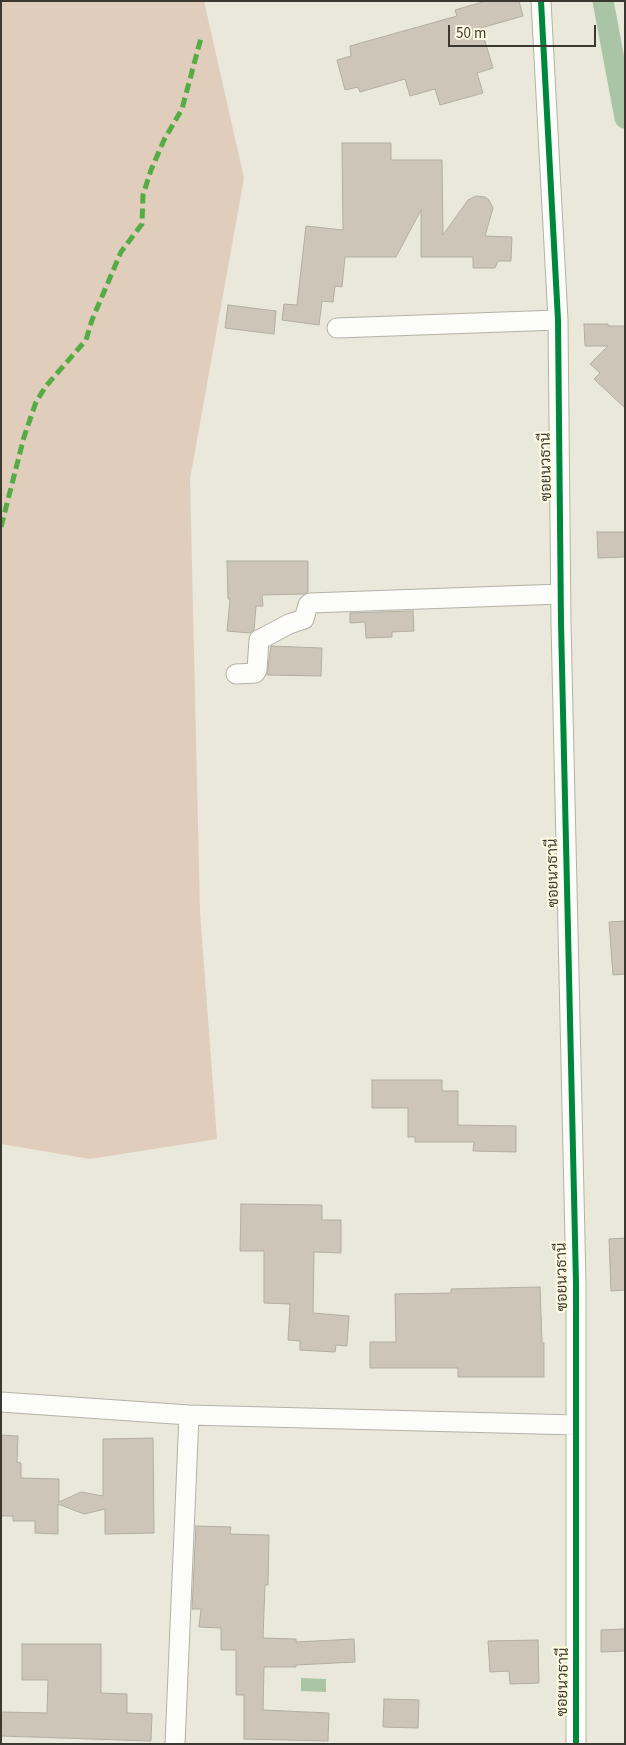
<!DOCTYPE html>
<html>
<head>
<meta charset="utf-8">
<style>
	body { margin:0 }
	#map { position:relative; width:626px; height:1745px; overflow:hidden; background:#eae8da; font-family:"Source Sans 3",sans-serif }
	canvas { display:block }
	.frame { position:absolute; inset:0; border:2px solid #3a382f; pointer-events:none }
	.scale { position:absolute; left:448px; top:25px; width:148px; height:22px; box-sizing:border-box; border:2px solid #3a382f; border-top:0; padding-left:6px; font-size:15px; line-height:18px; white-space:nowrap; color:#3a382f; -webkit-text-stroke:4px #fef9e1; paint-order:stroke }
</style>
</head>
<body>
<div id="map">
<canvas width="626" height="1745"></canvas>
<div class="frame"></div>
<div class="scale">50 m</div>
</div>
<script>
const g = document.querySelector('canvas').getContext('2d');
g.lineJoin = 'round';
function fill(path, color) {
  g.fillStyle = color;
  g.fill(path, 'evenodd');
}
function toPath(rows) {
  const path = new Path2D();
  for (const r of rows) {
    path.moveTo(r[0], r[1]);
    for (let i = 2; i < r.length; i += 2) path.lineTo(r[i], r[i + 1]);
  }
  return path;
}
function strokePath(path, color, width, dash) {
  g.strokeStyle = color;
  g.lineWidth = width;
  g.lineCap = dash ? 'butt' : 'round';
  g.setLineDash(dash || []);
  g.stroke(path);
}
function drawText(font, color, halo, rows, align = 'center') {
  g.font = font + ' "Source Sans 3",Sarabun,sans-serif';
  g.lineWidth = 4.5;
  g.setLineDash([]);
  g.textBaseline = 'middle';
  g.strokeStyle = halo;
  g.fillStyle = color;
  for (const [text, x, y, turn = 0] of rows) {
    g.save();
    g.translate(x, y);
    g.rotate((+turn || 0) * Math.PI / 180);
    g.textAlign = isNaN(turn) ? turn : align;
    if (halo) g.strokeText(text, 0, 0);
    g.fillText(text, 0, 0);
    g.restore();
  }
}
fill(toPath([
	[1,1,204,1,244,178,190,479,200,912,217,1139,90,1159,1,1144]
]), '#e0cdbc');
fill(toPath([
	[301,1678,326,1679,326,1692,301,1691]
]), '#aac4a6');
strokePath(toPath([
	[603,1,625,118]
]), '#aac4a6', 21);
const building = toPath([
	[486,1,519,1,523,16,481,28,493,68,477,73,483,93,440,105,435,89,410,96,405,79,360,92,358,87,345,90,337,60,351,56,350,46,457,16,455,10,486,1],
	[342,143,391,143,391,160,442,160,443,235,468,200,476,196,485,197,489,200,493,208,485,236,512,237,511,261,498,261,495,268,473,268,473,257,421,257,421,210,396,257,345,257,342,287,335,286,333,302,322,301,319,325,282,320,284,304,297,305,306,226,343,230,342,143],
	[228,305,276,311,274,334,225,328,228,305],
	[584,324,608,324,608,326,625,326,625,408,594,379,600,373,590,364,608,346,585,346,584,324],
	[597,532,625,532,625,557,598,558,597,532],
	[227,561,308,561,308,592,304,594,262,595,263,606,256,606,254,630,250,633,227,631,230,599,228,599,227,561],
	[413,611,414,631,392,632,392,637,366,638,365,622,350,623,350,613,413,611],
	[271,646,322,648,321,676,267,675,271,646],
	[625,921,625,974,613,975,609,922,625,921],
	[372,1080,442,1080,442,1091,458,1091,458,1125,516,1126,516,1152,473,1151,474,1142,415,1142,415,1137,408,1137,408,1108,372,1108,372,1080],
	[241,1204,322,1205,322,1220,341,1220,341,1253,314,1252,313,1313,349,1316,347,1346,336,1345,335,1352,300,1350,300,1341,288,1340,290,1304,264,1303,264,1251,240,1251,241,1204],
	[625,1238,625,1290,611,1291,609,1239,625,1238],
	[540,1287,542,1343,544,1343,544,1377,458,1377,458,1368,370,1368,370,1342,396,1342,395,1294,451,1293,451,1289,540,1287],
	[1,1435,18,1436,17,1462,21,1463,21,1478,59,1479,59,1502,81,1492,103,1496,103,1439,153,1438,154,1533,105,1534,105,1509,84,1514,58,1504,58,1534,35,1533,35,1521,13,1521,13,1516,1,1516,1,1435],
	[196,1526,231,1527,230,1534,269,1535,268,1585,265,1585,263,1638,296,1639,296,1642,354,1639,355,1662,296,1665,296,1667,264,1667,263,1710,329,1713,328,1741,244,1739,244,1695,236,1695,236,1650,221,1650,221,1628,199,1627,201,1609,192,1609,196,1526],
	[625,1629,625,1651,601,1652,601,1630,625,1629],
	[538,1640,539,1683,510,1684,509,1671,490,1672,488,1641,538,1640],
	[22,1644,101,1644,101,1693,127,1694,127,1713,152,1714,151,1741,1,1736,1,1712,47,1713,48,1680,22,1680,22,1644],
	[384,1699,419,1700,418,1728,383,1727,384,1699]
]);
fill(building, '#cdc6b8');
strokePath(building, '#b1ada3', 1);
const minor = toPath([
	[541,1,558,320,561,623,576,1283,576,1744],
	[337,328,558,320],
	[236,674,255,673,257,670,259,640,289,624,304,619,308,605,310,603,561,594],
	[1,1402,189,1415,576,1425],
	[175,1744,189,1415]
]);
strokePath(minor, '#b4b2a7', 21);
strokePath(minor, '#fcfcf9', 19);
strokePath(toPath([
	[1,527,24,437,36,402,46,386,86,340,92,320,121,252,142,224,143,195,151,170,164,140,182,109,201,38]
]), '#55ac45', 5, [10, 5]);
strokePath(toPath([
	[541,1,558,320,561,623,576,1283,576,1744]
]), '#00873e', 6);
drawText('15px', '#3a382f', '#fef9e1', [
	["ซอยนวธานี",547,467,-91],
	["ซอยนวธานี",554,873,-91],
	["ซอยนวธานี",563,1277,-91],
	["ซอยนวธานี",564,1682,-89]
]);
</script>
</body>
</html>
